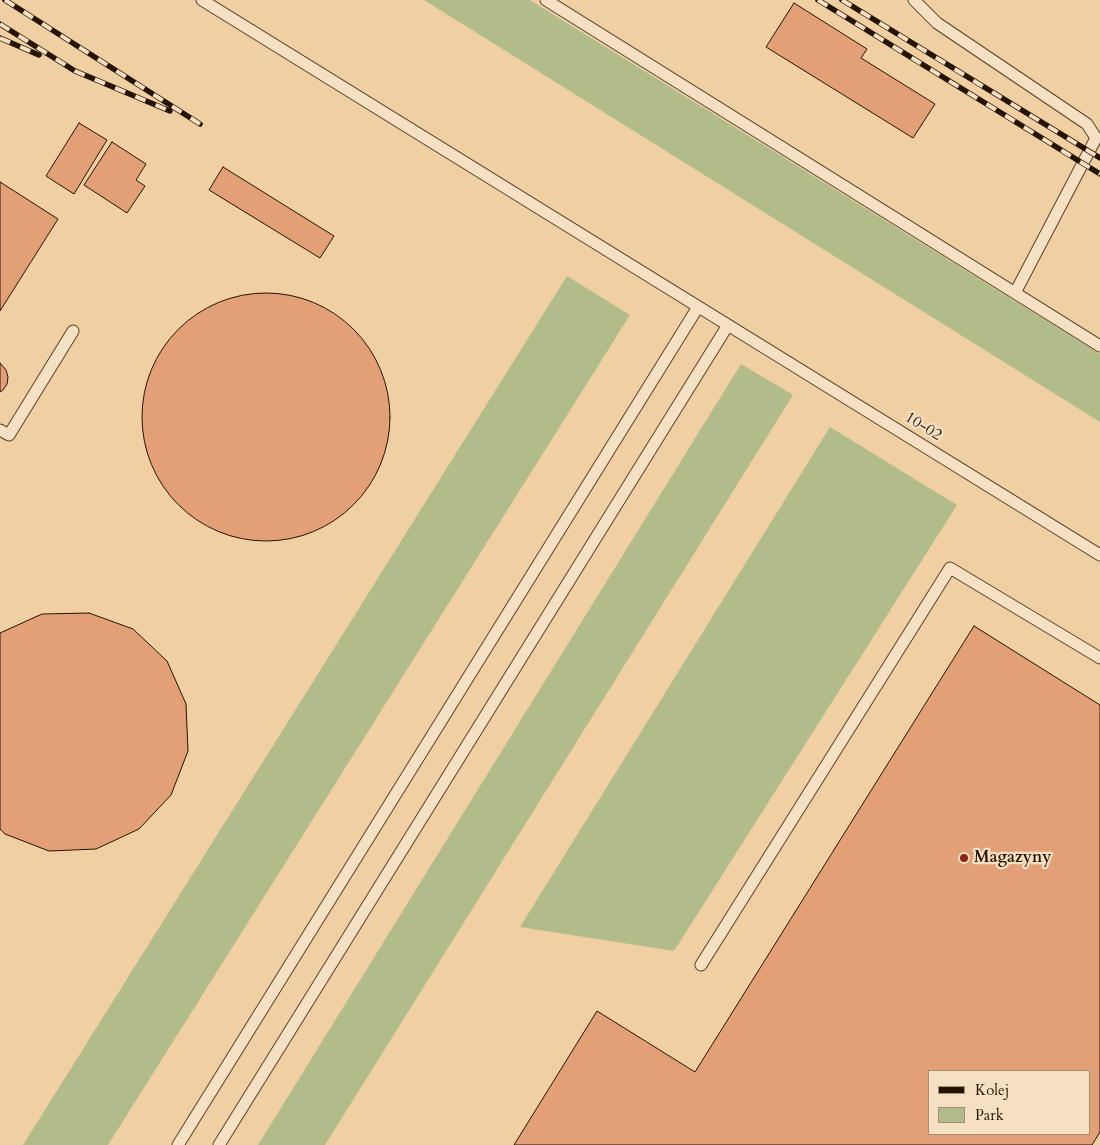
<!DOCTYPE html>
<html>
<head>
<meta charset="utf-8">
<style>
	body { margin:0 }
	#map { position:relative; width:1100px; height:1145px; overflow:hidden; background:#f0cfa2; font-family:Cardo,serif }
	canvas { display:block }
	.legend { position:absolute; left:928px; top:1070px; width:162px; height:65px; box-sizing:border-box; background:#f5e0c3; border:1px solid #a18e75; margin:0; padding:6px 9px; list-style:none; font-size:15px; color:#241400 }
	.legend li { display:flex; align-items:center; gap:10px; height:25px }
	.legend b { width:25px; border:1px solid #a18e75 }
</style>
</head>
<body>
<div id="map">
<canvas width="1100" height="1145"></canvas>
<ul class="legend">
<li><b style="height:6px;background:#241400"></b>Kolej</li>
<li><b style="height:14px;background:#b2bc8a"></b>Park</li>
</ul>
</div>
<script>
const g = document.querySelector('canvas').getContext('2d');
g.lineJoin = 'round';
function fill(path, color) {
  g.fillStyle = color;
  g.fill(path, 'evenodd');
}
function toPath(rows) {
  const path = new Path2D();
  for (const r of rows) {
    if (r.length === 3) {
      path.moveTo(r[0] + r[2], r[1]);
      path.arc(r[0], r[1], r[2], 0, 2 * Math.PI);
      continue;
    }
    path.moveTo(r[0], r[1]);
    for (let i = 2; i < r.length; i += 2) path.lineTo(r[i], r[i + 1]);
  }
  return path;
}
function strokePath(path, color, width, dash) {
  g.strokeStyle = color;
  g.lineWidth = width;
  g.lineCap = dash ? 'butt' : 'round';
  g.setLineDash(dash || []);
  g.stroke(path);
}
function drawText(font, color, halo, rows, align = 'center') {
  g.font = font + ' Cardo,serif';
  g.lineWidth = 4.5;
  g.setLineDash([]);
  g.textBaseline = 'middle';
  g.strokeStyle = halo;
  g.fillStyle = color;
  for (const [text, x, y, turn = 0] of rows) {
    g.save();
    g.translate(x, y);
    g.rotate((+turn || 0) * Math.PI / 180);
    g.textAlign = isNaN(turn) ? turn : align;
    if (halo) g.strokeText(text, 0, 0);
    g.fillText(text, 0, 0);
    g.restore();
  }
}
fill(toPath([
	[424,0,530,0,1100,354,1100,422],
	[567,276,630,315,108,1145,23,1145],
	[741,364,793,395,325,1145,258,1145],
	[830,427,957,505,674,951,520,927]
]), '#b2bc8a');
const building = toPath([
	[794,3,867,49,861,58,935,104,913,138,766,47,794,3],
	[79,123,107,140,74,194,46,176,79,123],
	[112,142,146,164,136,180,145,186,127,213,84,185,112,142],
	[223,167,334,236,320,258,209,190,223,167],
	[0,182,58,219,0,311,0,182],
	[266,417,124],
	[0,363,6,370,8,377,7,384,3,390,0,392,0,363],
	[89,613,133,629,167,661,186,704,188,751,171,795,139,829,96,849,49,851,5,834,0,829,0,633,42,614,89,613],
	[974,626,1100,705,1100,1132,1092,1145,514,1145,597,1011,695,1072,974,626],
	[929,1071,1089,1071,1089,1134,929,1134,929,1071]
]);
fill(building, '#e3a076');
strokePath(building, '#241400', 1);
const lane = toPath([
	[202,0,1100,555],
	[546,0,1100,346],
	[914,0,937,23,1087,124,1096,138,1015,293],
	[0,430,9,435,73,331],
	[701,965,950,568,1100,658],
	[178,1145,698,307],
	[219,1145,728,325]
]);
strokePath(lane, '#574328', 13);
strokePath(lane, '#f5e0c3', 11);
const rail = toPath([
	[5,0,200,124],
	[818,0,1100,174],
	[842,0,1100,158],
	[0,24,75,71,170,111],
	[0,38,39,55]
]);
strokePath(rail, '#241400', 5.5);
strokePath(rail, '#f5e0c3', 4, [11]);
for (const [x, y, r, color] of [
	[964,858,5,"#8f2418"]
]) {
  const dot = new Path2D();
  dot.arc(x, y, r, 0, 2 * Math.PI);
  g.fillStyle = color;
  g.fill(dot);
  strokePath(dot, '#f5e0c3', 2);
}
drawText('16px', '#241400', '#f5e0c3', [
	["10-02",923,427,32]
]);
drawText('bold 16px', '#241400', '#f5e0c3', [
	["Magazyny",974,858]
], 'left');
</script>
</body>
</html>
